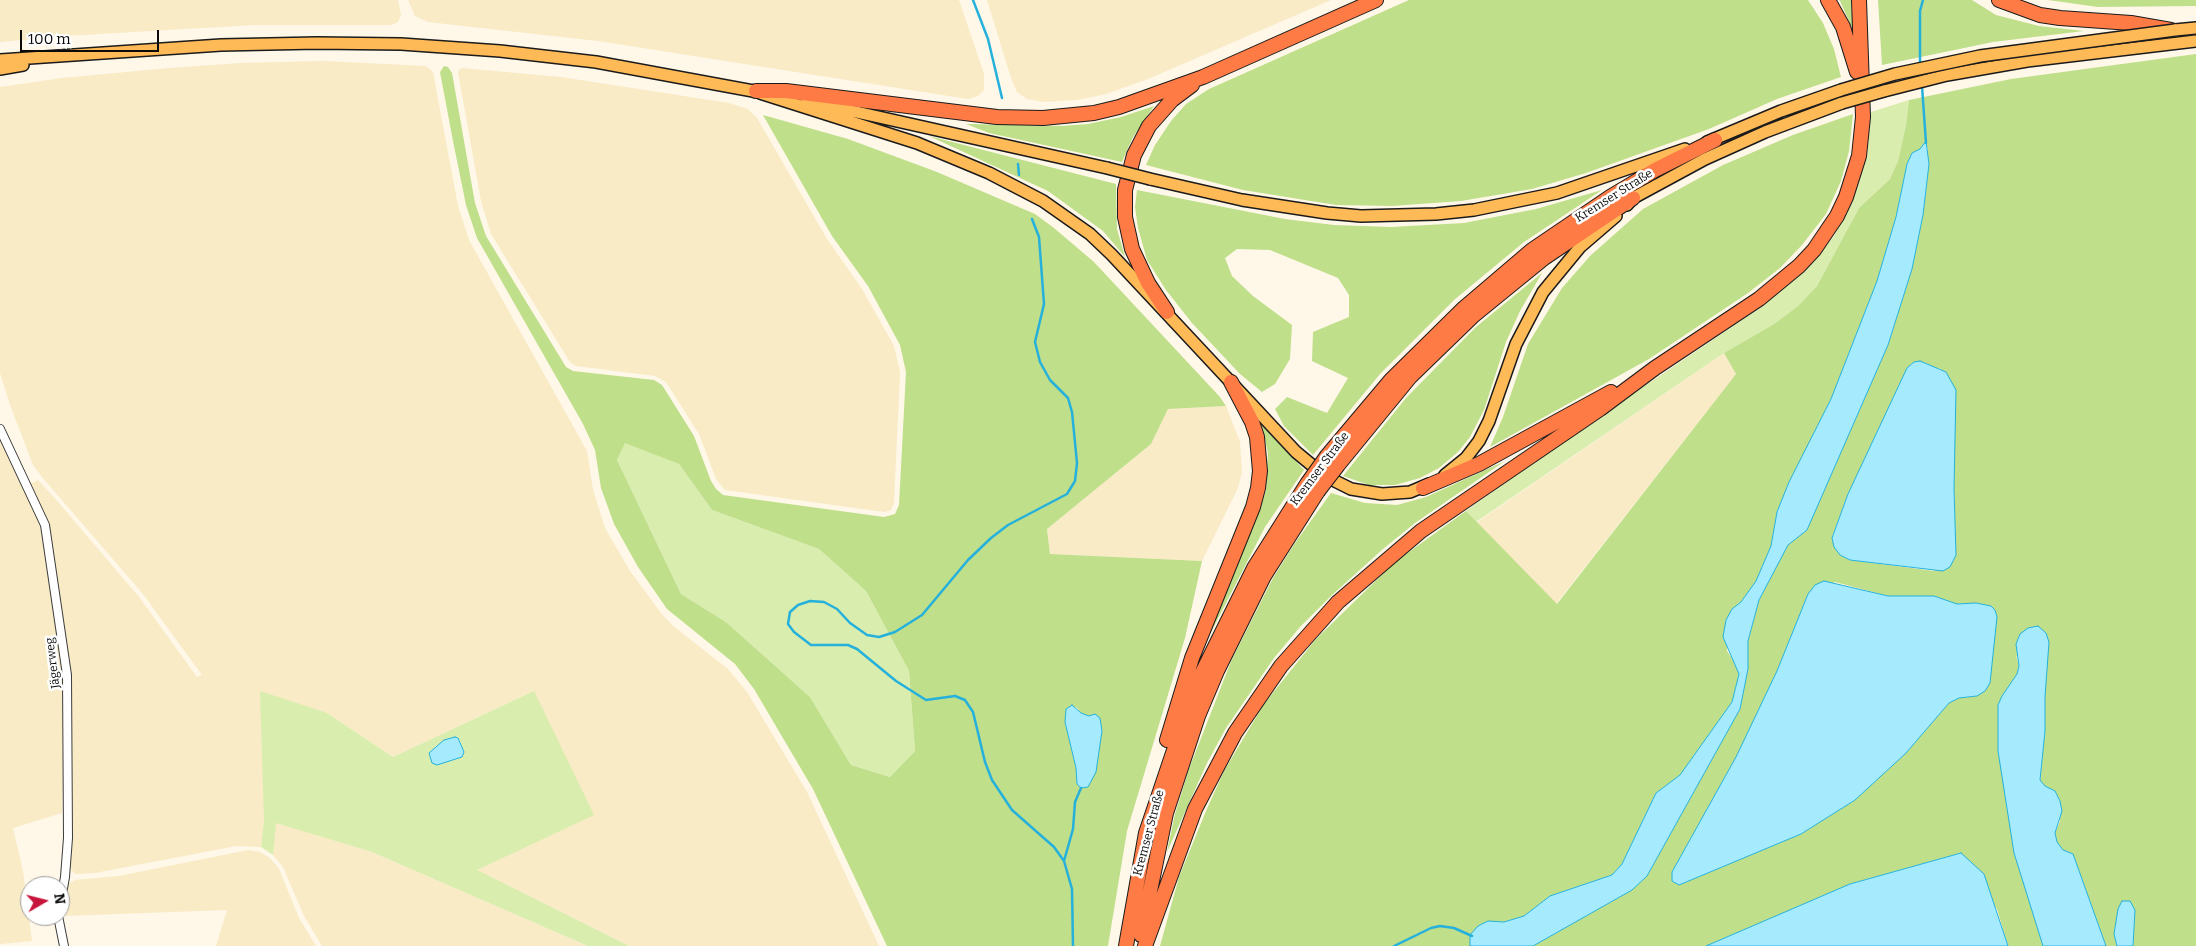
<!DOCTYPE html>
<html>
<head>
<meta charset="utf-8">
<style>
	body { margin:0 }
	#map { position:relative; width:2196px; height:946px; overflow:hidden; background:#fff7e8; font-family:Bitter,serif }
	canvas { display:block }
	.north { position:absolute; left:20px; top:876px; width:50px; height:50px; box-sizing:border-box; background:#fff; border:1px solid #9d9d9d; border-radius:50%; rotate:82deg; font-size:14px; font-weight:700; line-height:20px; text-align:center; color:#0a0a0a }
	.north::after { content:''; display:block; margin:auto; width:18px; height:22px; background:#c8153b; clip-path:polygon(50% 0,100% 100%,50% 72%,0 100%) }
	.scale { position:absolute; left:20px; top:30px; width:139px; height:22px; box-sizing:border-box; border:2px solid #0a0a0a; border-top:0; padding-left:6px; font-size:15px; line-height:18px; white-space:nowrap; color:#0a0a0a; -webkit-text-stroke:4px #fff; paint-order:stroke }
</style>
</head>
<body>
<div id="map">
<canvas width="2196" height="946"></canvas>
<div class="north">N</div>
<div class="scale">100 m</div>
</div>
<script>
const g = document.querySelector('canvas').getContext('2d');
g.lineJoin = 'round';
function fill(path, color) {
  g.fillStyle = color;
  g.fill(path, 'evenodd');
}
function toPath(rows) {
  const path = new Path2D();
  for (const r of rows) {
    path.moveTo(r[0], r[1]);
    for (let i = 2; i < r.length; i += 2) path.lineTo(r[i], r[i + 1]);
  }
  return path;
}
function strokePath(path, color, width, dash) {
  g.strokeStyle = color;
  g.lineWidth = width;
  g.lineCap = dash ? 'butt' : 'round';
  g.setLineDash(dash || []);
  g.stroke(path);
}
function drawText(font, color, halo, rows, align = 'center') {
  g.font = font + ' Bitter,serif';
  g.lineWidth = 5;
  g.setLineDash([]);
  g.textBaseline = 'middle';
  g.strokeStyle = halo;
  g.fillStyle = color;
  for (const [text, x, y, turn = 0] of rows) {
    g.save();
    g.translate(x, y);
    g.rotate((+turn || 0) * Math.PI / 180);
    g.textAlign = isNaN(turn) ? turn : align;
    if (halo) g.strokeText(text, 0, 0);
    g.fillText(text, 0, 0);
    g.restore();
  }
}
fill(toPath([
	[0,0,398,0,401,15,398,22,391,25,254,25,65,36,0,42],
	[408,0,959,0,984,74,984,90,978,96,968,99,598,41,428,22,415,16],
	[987,0,1331,0,1148,79,1106,94,1077,100,1044,102,1027,99,1017,92,1011,78],
	[323,61,426,66,433,72,458,206,469,240,587,451,593,489,605,528,630,571,661,613,673,626,728,669,747,692,807,792,879,946,629,946,476,870,534,691,393,757,327,713,264,820,261,847,236,846,95,873,75,874,71,869,70,674,52,542,42,510,30,484,38,480,59,503,139,597,197,677,202,675,143,594,42,477,33,465,10,405,0,373,0,87,62,78,169,68,240,63],
	[461,68,561,77,729,103,748,109,757,118,827,239,862,289,894,346,900,372,894,503,891,510,884,512,725,490,716,479,699,434,666,382,655,376,576,366,570,362,491,234,481,201,458,72],
	[1724,353,1736,374,1556,604,1476,523],
	[1226,406,1240,442,1242,472,1238,488,1202,561,1050,554,1047,529,1151,444,1168,409],
	[0,435,42,526,64,675,65,697,62,813,13,828,23,871,32,941,0,944],
	[275,822,372,852,588,946,322,946,304,916,283,867,273,855],
	[248,850,260,852,270,858,279,869,299,918,316,946,216,946,227,910,62,916,68,884,75,880,119,876]
]), '#f8ebc5');
fill(toPath([
	[1909,100,1906,125,1898,161,1890,179,1859,208,1817,286,1798,306,1774,324,1724,353,1476,522,1466,511,1562,442,1760,308,1805,271,1834,236,1853,199,1867,157,1871,112],
	[625,442,679,464,712,510,819,549,866,591,909,671,915,751,890,777,851,765,810,697,726,622,681,594,617,460],
	[260,691,327,713,393,757,534,691,594,815,477,870,629,946,588,946,372,852,276,823,273,855,261,847,264,820],
	[455,737,458,738,464,752,434,747]
]), '#d9edae');
fill(toPath([
	[1409,0,1808,0,1823,23,1834,49,1841,77,1777,99,1709,129,1586,173,1532,189,1461,201,1392,206,1336,205,1243,190,1146,165,1155,145,1171,121,1186,104,1209,89],
	[1839,0,1851,0,1853,30,1840,1],
	[1878,0,1972,0,1996,15,2039,26,2084,31,1993,42,1882,65],
	[2048,0,2196,0,2196,6,2098,7],
	[2196,54,2196,946,2133,946,2135,910,2114,934,2117,946,2106,946,2073,854,2063,850,2057,842,2055,833,2060,821,2055,791,2044,786,2040,780,2045,731,2045,697,2016,655,2019,666,2017,674,2002,696,1998,705,1998,751,2043,946,2008,946,1997,909,1961,853,1850,884,1706,946,1533,946,1632,890,1647,876,1740,709,1748,669,1748,642,1759,600,1788,545,1807,530,1888,345,1912,269,1923,215,1929,164,1926,155,1928,147,1912,153,1907,164,1896,217,1877,281,1831,399,1789,482,1777,512,1771,546,1756,581,1741,602,1732,609,1727,651,1736,664,1739,674,1732,702,1680,775,1656,793,1622,864,1612,875,1550,896,1524,916,1504,922,1489,921,1470,946,1160,946,1179,877,1206,811,1224,771,1264,704,1316,639,1395,562,1466,511,1557,604,1736,374,1724,353,1774,324,1798,306,1817,286,1859,208,1890,179,1898,161,1906,125,1909,100,2011,79],
	[1914,362,1926,363,1930,367,1941,369,1954,489,1956,555,1934,571,1850,560,1840,555,1832,537,1848,494,1907,368],
	[1835,582,1888,596,1934,596,1957,604,1976,603,1991,606,1977,696,1959,698,1949,703,1906,753,1855,800,1801,834,1679,885,1672,872,1736,757,1777,671,1808,594],
	[444,66,448,67,452,73,475,203,486,236,566,367,573,371,654,380,662,385,694,436,711,481,716,489,723,495,884,517,895,514,899,505,906,372,900,345,868,286,832,236,763,115,848,139,937,172,1035,214,1054,228,1094,262,1220,397,1226,406,1168,409,1151,444,1047,529,1050,554,1202,561,1185,638,1127,831,1108,946,887,946,813,789,754,689,735,664,667,609,638,567,614,524,601,488,595,450,583,424,477,238,466,205,453,141,440,72],
	[625,443,679,464,712,510,819,549,866,591,909,671,915,751,890,777,851,765,810,697,726,622,681,594,617,460],
	[1076,707,1081,713,1089,716,1077,784,1076,768,1065,722],
	[1154,106,1132,139,1122,162,989,133,966,124,1062,126,1088,124,1121,117],
	[1853,114,1849,151,1841,181,1826,214,1802,245,1780,268,1748,293,1649,359,1490,447,1503,417,1528,344,1562,288,1590,256,1643,209,1723,165,1793,135],
	[929,136,1116,184,1117,229,1125,257,1103,231,1048,191],
	[1137,190,1285,219,1334,225,1391,227,1464,223,1536,209,1602,190,1524,242,1454,300,1380,374,1313,455,1284,426,1275,409,1287,397,1327,413,1348,378,1312,361,1313,332,1349,317,1349,295,1338,278,1270,250,1237,249,1225,258,1232,276,1253,296,1292,325,1290,359,1275,384,1262,392,1240,374,1192,323,1166,290,1147,260,1138,228,1135,207],
	[1542,273,1520,311,1506,342,1484,410,1470,437,1458,452,1439,468,1420,478,1395,485,1369,485,1343,476,1406,398,1476,327],
	[1261,423,1304,470,1265,527,1206,642,1260,509,1266,490,1268,453],
	[1505,461,1415,523,1383,549,1332,595,1300,627,1274,658,1226,728,1207,763,1167,852,1175,814,1189,769,1232,659,1273,578,1295,543,1331,493,1365,503,1397,505,1426,497]
]), '#bfdf8b');
const water = toPath([
	[1926,141,1929,164,1923,215,1912,269,1888,345,1807,530,1788,545,1759,600,1748,641,1748,669,1740,709,1647,876,1632,890,1533,946,1470,946,1470,935,1478,926,1488,921,1504,922,1524,916,1550,896,1612,875,1622,864,1656,793,1680,775,1732,702,1739,674,1723,637,1726,620,1732,609,1741,602,1756,581,1771,546,1777,512,1789,482,1831,399,1877,281,1896,217,1907,164,1912,153,1920,149,1926,141],
	[1920,361,1946,372,1956,390,1954,489,1956,555,1950,567,1943,571,1850,560,1840,555,1834,547,1832,538,1848,494,1907,368,1914,362,1920,361],
	[1824,581,1888,596,1934,596,1957,604,1976,603,1991,606,1995,610,1997,617,1990,683,1985,691,1977,696,1959,698,1949,703,1906,753,1855,800,1801,834,1679,885,1672,881,1672,872,1736,757,1777,671,1808,594,1815,585,1824,581],
	[2038,626,2046,633,2049,642,2045,697,2045,731,2040,780,2045,786,2055,791,2060,801,2062,811,2055,833,2057,842,2063,850,2073,854,2106,946,2043,946,2014,853,1998,751,1998,705,2002,696,2017,674,2019,666,2016,644,2020,634,2028,628,2038,626],
	[1072,705,1081,713,1089,716,1095,714,1100,718,1102,731,1096,772,1088,787,1081,788,1077,784,1076,768,1065,722,1066,709,1072,705],
	[455,737,458,738,464,752,462,757,437,765,432,763,429,753,444,740,455,737],
	[1961,853,1984,874,2008,946,1706,946,1850,884,1961,853],
	[2122,901,2130,901,2135,910,2133,946,2117,946,2114,934,2118,909,2122,901]
]);
fill(water, '#a6ebfd');
strokePath(water, '#25b1db', 1);
strokePath(toPath([
	[973,0,988,39,1002,98],
	[1920,66,1920,11,1923,0],
	[1922,86,1926,143],
	[1018,164,1019,175],
	[1032,219,1039,237,1044,304,1035,342,1040,362,1050,380,1068,398,1072,412,1077,463,1075,481,1067,494,1008,525,991,538,968,560,922,615,895,632,879,637,867,635,850,623,837,609,824,602,810,601,798,605,790,612,788,624,794,632,811,645,848,645,857,649,896,681,926,700,955,696,965,700,973,712,985,762,992,780,1012,810,1054,847,1064,861,1072,889,1073,946],
	[1064,861,1073,829,1075,802,1081,788],
	[1394,946,1431,928,1440,926,1454,928,1472,936]
]), '#25b1db', 2.5);
const street = toPath([
	[0,429,45,525,67,675,68,838,65,877,60,905],
	[58,916,64,946]
]);
const primary = toPath([
	[2175,30,2196,28],
	[0,60,221,45,317,43,401,44,500,51,596,62,764,93],
	[0,69,23,65],
	[1884,91,1947,75,2027,61,2196,41],
	[760,93,917,143,989,173,1043,201,1090,234,1112,255,1296,452,1325,476,1351,489,1382,494,1410,492,1429,484],
	[807,101,1107,168],
	[1707,142,1781,111,1841,90],
	[1150,179,1242,200,1327,213,1361,216,1436,214,1474,210,1557,193,1685,149],
	[1627,205,1633,198,1705,159,1765,132,1842,103],
	[1445,475,1466,458,1479,441,1489,421,1516,344,1543,292,1580,247,1616,216]
]);
const highway = toPath([
	[1828,0,1843,27,1857,72],
	[1999,0,2040,15,2060,18,2131,23,2171,30],
	[756,91,786,91,997,117,1043,118,1094,113,1119,107,1203,77,1376,0],
	[1167,312,1148,283,1132,249,1125,217,1125,190,1134,155,1149,126,1172,100,1192,85],
	[1327,456,1391,380,1464,308,1532,250,1610,197,1655,170,1715,140],
	[1338,465,1410,377,1474,315,1544,258,1633,198],
	[1423,488,1479,464,1611,392],
	[1167,740,1192,658,1253,507,1258,488,1260,471,1257,437,1252,422,1231,382],
	[1141,935,1166,813,1198,716,1217,671,1264,576,1318,491],
	[1126,946,1146,833,1196,685,1254,568,1307,484],
	[1145,946,1195,809,1235,733,1281,666,1338,602,1421,531,1600,409,1655,368,1759,299,1799,266,1814,250,1837,216,1846,197,1859,156,1863,117,1859,0]
]);
strokePath(street, '#3d3d3d', 10);
strokePath(primary, '#1b1b1b', 14);
strokePath(highway, '#1b1b1b', 16);
strokePath(street, '#fff', 8);
strokePath(primary, '#ffba58', 11);
strokePath(highway, '#ff7b46', 14);
const primaryBridge = toPath([
	[1841,90,1895,74,1980,56,2175,30],
	[1842,103,1884,91],
	[1107,168,1150,179]
]);
const highwayBridge = toPath([
	[1307,484,1327,456],
	[1318,491,1338,465]
]);
strokePath(primaryBridge, '#1b1b1b', 14, []);
strokePath(highwayBridge, '#1b1b1b', 16, []);
strokePath(primaryBridge, '#ffba58', 11);
strokePath(highwayBridge, '#ff7b46', 14);
drawText('12px', '#0a0a0a', '#fff', [
	["Kremser Straße",1614,196,-32],
	["Kremser Straße",1320,469,-53],
	["Jägerweg",53,663,-97],
	["Kremser Straße",1149,833,-75]
]);
</script>
</body>
</html>
